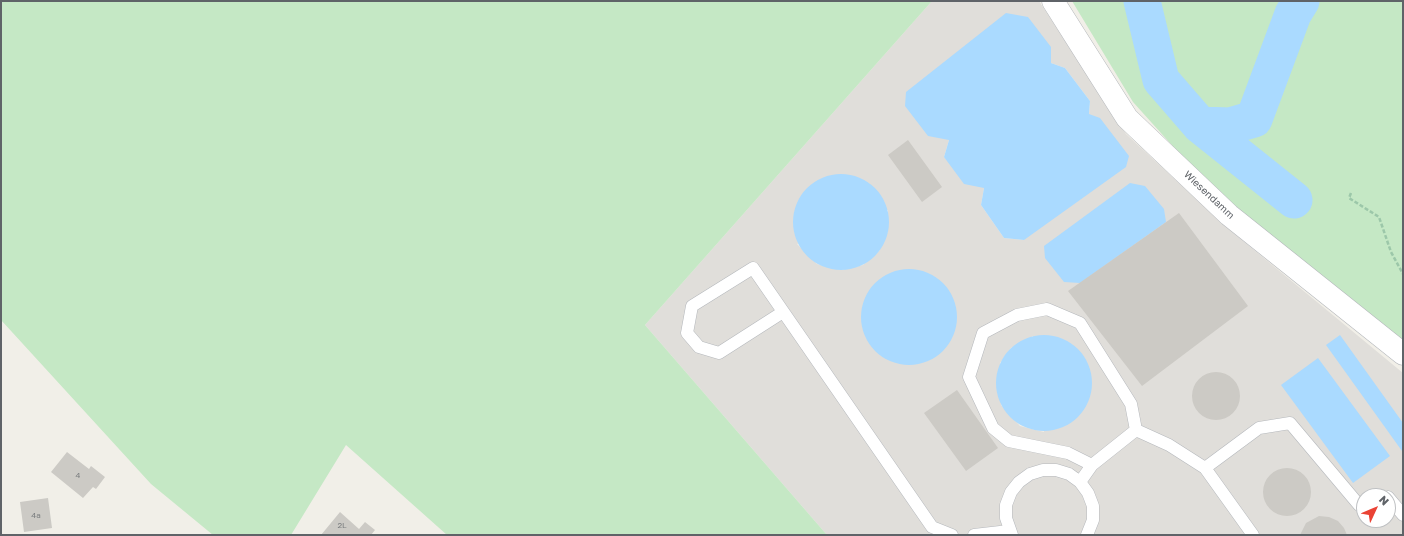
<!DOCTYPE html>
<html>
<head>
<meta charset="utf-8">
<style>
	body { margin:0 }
	#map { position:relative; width:1404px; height:536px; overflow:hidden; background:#f1efe8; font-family:"Golos Text",sans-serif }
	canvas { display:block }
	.frame { position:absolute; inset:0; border:2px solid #5f6368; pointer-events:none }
	.north { position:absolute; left:1356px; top:488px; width:40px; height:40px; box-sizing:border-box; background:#fff; border:1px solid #bfc1c3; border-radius:50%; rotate:46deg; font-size:11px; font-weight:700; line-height:16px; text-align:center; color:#5f6368 }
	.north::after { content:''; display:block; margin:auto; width:14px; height:18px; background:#ea4335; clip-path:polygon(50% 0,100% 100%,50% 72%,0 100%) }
</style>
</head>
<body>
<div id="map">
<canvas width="1404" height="536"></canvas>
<div class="frame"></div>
<div class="north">N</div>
</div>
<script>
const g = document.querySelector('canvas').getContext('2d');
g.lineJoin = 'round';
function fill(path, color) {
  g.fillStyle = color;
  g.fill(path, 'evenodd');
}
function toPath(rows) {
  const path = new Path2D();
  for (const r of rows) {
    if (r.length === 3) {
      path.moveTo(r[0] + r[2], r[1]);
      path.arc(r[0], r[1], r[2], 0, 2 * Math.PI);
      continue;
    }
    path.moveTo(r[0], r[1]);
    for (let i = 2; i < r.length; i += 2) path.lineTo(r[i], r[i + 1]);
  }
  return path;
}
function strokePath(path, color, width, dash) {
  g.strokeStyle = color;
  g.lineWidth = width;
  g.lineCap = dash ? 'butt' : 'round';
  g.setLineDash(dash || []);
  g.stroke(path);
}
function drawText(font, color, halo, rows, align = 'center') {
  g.font = font + ' "Golos Text",sans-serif';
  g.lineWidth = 3.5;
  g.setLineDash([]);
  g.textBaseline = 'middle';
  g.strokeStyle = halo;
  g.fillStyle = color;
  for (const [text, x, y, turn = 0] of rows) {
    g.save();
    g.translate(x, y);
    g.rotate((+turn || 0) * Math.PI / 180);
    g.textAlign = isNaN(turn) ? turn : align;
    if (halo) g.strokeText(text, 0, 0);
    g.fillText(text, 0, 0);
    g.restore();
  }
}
fill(toPath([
	[932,1,1039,1,1126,134,1225,226,1403,373,1403,535,827,535,645,325],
	[1051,63,1065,68,1090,101,1089,114,1024,240,1004,238,981,205,984,188,944,157,949,140],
	[888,210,888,231,879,251,863,265,841,270,817,264,797,244],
	[1033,336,1044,432,1020,426,1001,405,1000,363,1011,348],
	[1364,496,1388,496,1388,520,1364,520]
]), '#e0deda');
fill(toPath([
	[1,1,932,1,645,325,827,535,447,535,346,445,291,535,213,535,151,484,1,320],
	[1072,1,1403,1,1403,343,1233,213,1133,102]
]), '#c5e8c5');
fill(toPath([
	[1006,13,1028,17,1051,47,1051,63,1065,68,1090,101,1089,114,1100,118,1129,156,1126,167,1024,240,1004,238,981,205,984,188,964,184,944,157,949,140,928,136,905,106,906,92],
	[841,222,48],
	[1130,183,1145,186,1164,209,1166,222,1080,283,1064,282,1045,258,1044,246],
	[909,317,48],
	[1340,335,1403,423,1402,451,1326,345],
	[1044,383,48],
	[1318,358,1390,456,1353,483,1281,385]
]), '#aadaff');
strokePath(toPath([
	[1142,1,1161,80,1200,125,1294,200],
	[1200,125,1230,126,1254,119,1293,14,1301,1]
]), '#aadaff', 37);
fill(toPath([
	[908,140,942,187,922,202,888,155],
	[1179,213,1248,306,1142,386,1068,291],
	[1216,396,24],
	[957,390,998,448,966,471,924,413],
	[67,452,89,469,91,466,105,477,96,489,93,487,83,498,51,472],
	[1287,492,24],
	[48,498,52,528,24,532,20,502],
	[340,512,359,529,365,522,375,530,371,535,321,535],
	[1319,516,1329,517,1338,521,1344,528,1347,535,1300,535,1306,523]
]), '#cccac5');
const service = toPath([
	[783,312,719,353,699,347,687,333,692,306,753,268,932,527,952,535],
	[1136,430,1169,445,1205,468,1253,535],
	[1205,468,1259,428,1290,423,1359,505,1364,507],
	[1080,482,1092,465,1136,430,1131,404,1080,323,1047,309,1017,315,983,333,969,377,993,428,1009,441,1068,453,1092,465],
	[1388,497,1403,515],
	[974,535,1009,531],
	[1012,535,1006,518,1006,505,1011,492,1019,482,1030,474,1043,470,1056,470,1069,474,1080,482,1088,493,1093,506,1093,520,1087,535]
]);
const minor = toPath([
	[1053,1,1127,118,1229,215,1403,354]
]);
strokePath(service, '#b5b8bc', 13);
strokePath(minor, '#b5b8bc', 23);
strokePath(toPath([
	[1351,193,1349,198,1379,217,1391,252,1403,274]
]), '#9cc7a9', 2.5, [4, 2]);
strokePath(service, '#fff', 12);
strokePath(minor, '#fff', 22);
drawText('8px', '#7a7d7f', null, [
	["4",78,475],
	["4a",36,515],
	["2L",342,525]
]);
drawText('10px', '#5f6368', '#fff', [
	["Wiesendamm",1209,195,43]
]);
</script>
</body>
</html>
